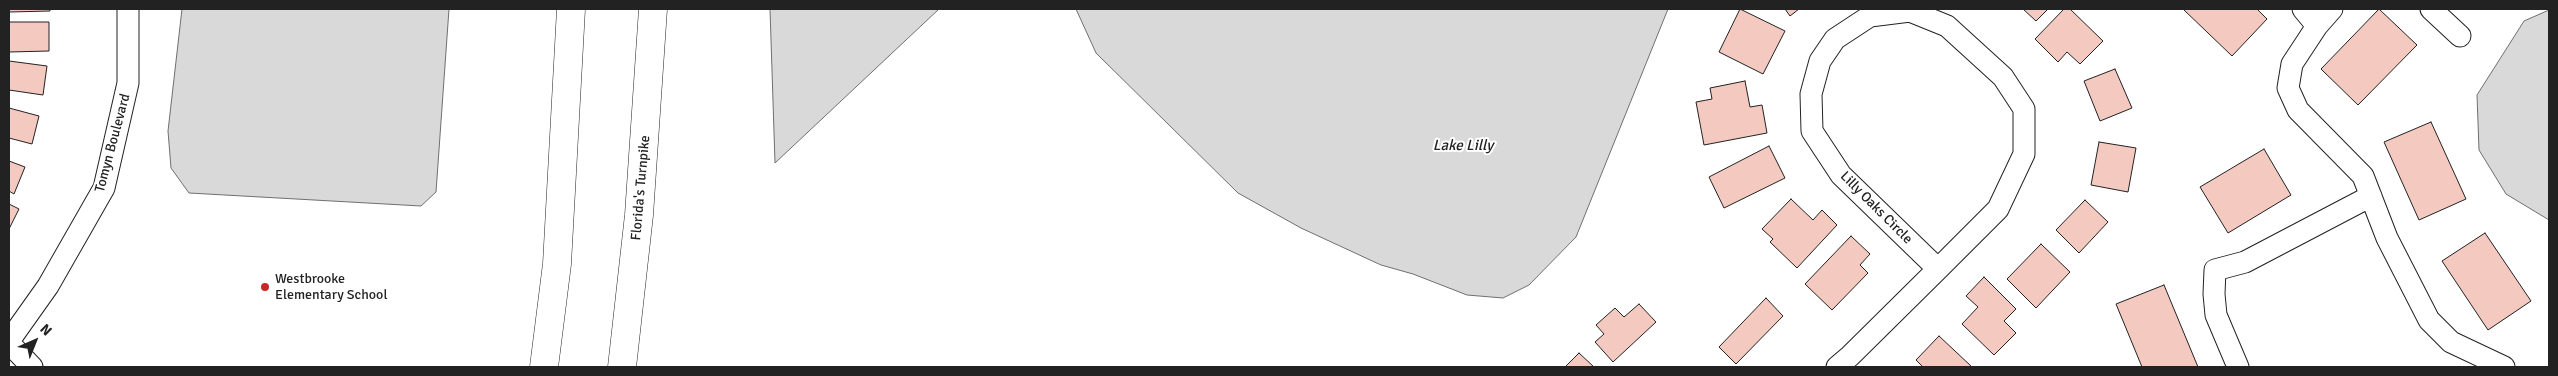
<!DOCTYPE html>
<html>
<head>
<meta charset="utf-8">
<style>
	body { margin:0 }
	#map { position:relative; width:2558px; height:376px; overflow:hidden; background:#fff; font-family:Signika,sans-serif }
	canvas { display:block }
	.frame { position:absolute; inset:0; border:10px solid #222; pointer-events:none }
	.north { position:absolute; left:10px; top:316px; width:50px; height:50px; -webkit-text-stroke:4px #fff; paint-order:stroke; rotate:44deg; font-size:14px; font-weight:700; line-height:20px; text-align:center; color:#222 }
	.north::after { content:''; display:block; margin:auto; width:18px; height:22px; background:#222; clip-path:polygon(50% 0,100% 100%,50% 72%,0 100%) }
</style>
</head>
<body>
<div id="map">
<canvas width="2558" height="376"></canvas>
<div class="frame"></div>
<div class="north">N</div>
</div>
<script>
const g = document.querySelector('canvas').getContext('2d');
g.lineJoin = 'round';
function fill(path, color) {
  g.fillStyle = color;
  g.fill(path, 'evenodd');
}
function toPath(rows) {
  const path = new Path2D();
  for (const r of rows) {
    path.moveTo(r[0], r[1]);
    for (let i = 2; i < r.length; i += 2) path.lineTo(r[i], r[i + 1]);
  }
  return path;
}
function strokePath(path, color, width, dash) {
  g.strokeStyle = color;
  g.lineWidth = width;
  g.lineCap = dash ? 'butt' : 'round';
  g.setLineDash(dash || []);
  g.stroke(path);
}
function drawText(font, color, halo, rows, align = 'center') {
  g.font = font + ' Signika,sans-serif';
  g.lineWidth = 4;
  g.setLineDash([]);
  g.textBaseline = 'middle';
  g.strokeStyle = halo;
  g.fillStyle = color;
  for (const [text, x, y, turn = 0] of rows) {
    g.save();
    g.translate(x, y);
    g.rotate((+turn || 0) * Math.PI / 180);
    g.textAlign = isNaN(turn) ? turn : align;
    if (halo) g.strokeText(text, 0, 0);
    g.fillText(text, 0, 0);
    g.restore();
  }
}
const water = toPath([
	[182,9,449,9,436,192,421,206,189,193,171,168,168,131,182,9],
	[770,9,939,9,775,163,770,9],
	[1076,9,1668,9,1576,237,1529,285,1503,298,1467,295,1413,274,1381,265,1301,228,1238,193,1096,53,1076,9],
	[2549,10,2549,220,2506,194,2479,150,2477,95,2524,21,2549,10]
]);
fill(water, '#d9d9d9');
strokePath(water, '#6f6f6f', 1);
const building = toPath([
	[9,9,50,9,50,11,9,12,9,9],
	[1740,9,1785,31,1763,74,1719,52,1740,9],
	[1785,9,1799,9,1790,16,1785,9],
	[2023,9,2048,9,2036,21,2023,9],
	[2064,9,2070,9,2103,41,2080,64,2067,52,2058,62,2035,39,2064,9],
	[2183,9,2257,9,2267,19,2232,56,2183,9],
	[2379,9,2417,45,2358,105,2321,69,2379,9],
	[9,22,49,22,49,51,9,52,9,22],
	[9,61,47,66,43,95,9,90,9,61],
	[2115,69,2132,108,2100,121,2084,81,2115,69],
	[1745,81,1750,107,1762,105,1767,133,1704,145,1696,102,1712,99,1710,88,1745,81],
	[9,108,39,116,32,144,9,138,9,108],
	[2431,122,2466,199,2419,220,2384,142,2431,122],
	[2099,142,2136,148,2128,192,2091,185,2099,142],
	[1769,146,1785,178,1724,208,1709,177,1769,146],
	[2264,149,2291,195,2228,233,2200,187,2264,149],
	[9,161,25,167,14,194,9,191,9,161],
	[1791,199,1813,220,1822,210,1837,225,1797,268,1770,242,1773,239,1762,229,1791,199],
	[2085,200,2108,222,2079,253,2056,230,2085,200],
	[9,204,19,209,9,229,9,204],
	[2485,233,2531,301,2488,330,2442,261,2485,233],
	[1851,236,1870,254,1860,265,1868,273,1832,310,1805,284,1851,236],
	[2041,244,2070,272,2036,308,2007,279,2041,244],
	[1984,277,2016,309,2004,321,2016,333,1994,355,1962,324,1978,307,1966,296,1984,277],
	[2164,285,2198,367,2142,367,2116,304,2164,285],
	[1766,298,1783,316,1736,364,1719,347,1766,298],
	[1639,304,1656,322,1613,362,1595,342,1604,334,1596,325,1615,308,1624,317,1639,304],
	[1939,336,1971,366,1970,367,1923,367,1916,360,1939,336],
	[1579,353,1594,367,1565,367,1579,353]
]);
fill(building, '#f3c9c0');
strokePath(building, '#222', 1);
const minor = toPath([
	[2303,9,2317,26],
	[2332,9,2317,26,2292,64,2288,88,2298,110,2363,176,2387,238,2429,320,2451,342,2504,367],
	[2431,9,2460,36],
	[9,341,48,286,104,188,128,83,128,9],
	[9,343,32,367],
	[1837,367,1850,356,1938,269,1998,209,2024,154,2024,109,2003,77,1947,26,1910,11,1870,16,1835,39,1820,61,1811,94,1812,131,1841,175,1938,269],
	[2238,367,2216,315,2214,294,2215,270,2245,262,2371,196]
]);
const highway = toPath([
	[544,367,557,264,571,9],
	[622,367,639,215,653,9]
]);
strokePath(minor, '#222', 23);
strokePath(highway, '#222', 29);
strokePath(minor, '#fff', 21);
strokePath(highway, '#fff', 28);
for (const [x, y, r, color] of [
	[265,287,5,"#c62828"]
]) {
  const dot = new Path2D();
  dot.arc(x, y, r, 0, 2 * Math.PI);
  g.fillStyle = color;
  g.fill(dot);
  strokePath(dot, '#fff', 2);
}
drawText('14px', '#222', '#fff', [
	["Tomyn Boulevard",113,143,-75],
	["Florida's Turnpike",641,188,-85],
	["Lilly Oaks Circle",1876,208,45]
]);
drawText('14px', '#222', '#fff', [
	["Westbrooke",275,279],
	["Elementary School",275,295]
], 'left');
drawText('italic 15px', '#222', '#fff', [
	["Lake Lilly",1463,146]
]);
</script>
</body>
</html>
